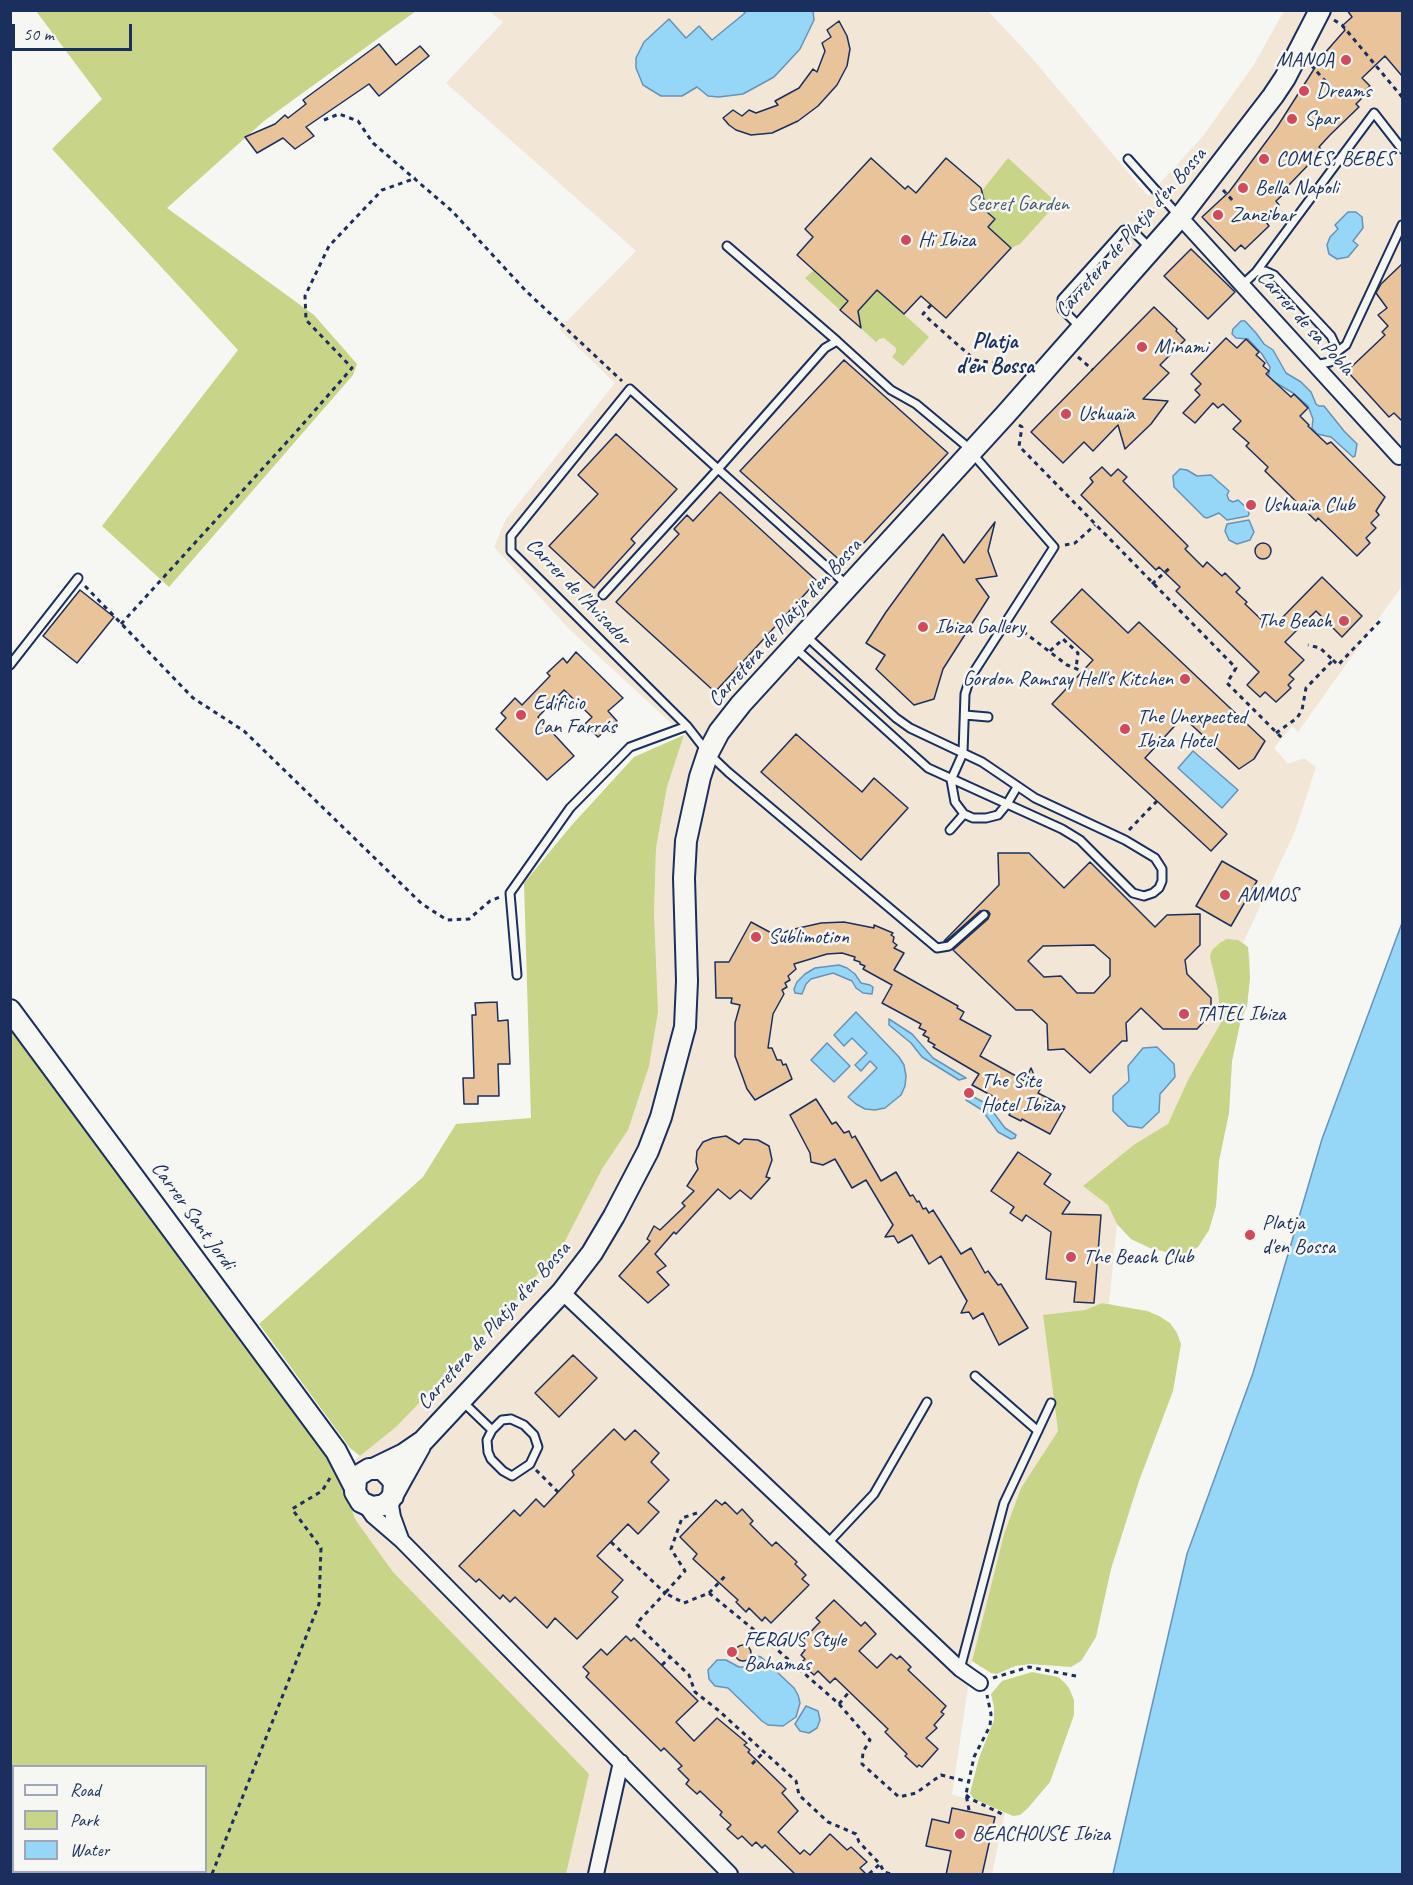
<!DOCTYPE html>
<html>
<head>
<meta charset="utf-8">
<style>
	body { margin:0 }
	#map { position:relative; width:1413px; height:1885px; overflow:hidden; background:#f6f6f2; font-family:Caveat,sans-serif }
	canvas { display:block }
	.frame { position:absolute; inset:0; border:12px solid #1b2f5e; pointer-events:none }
	.legend { position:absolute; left:12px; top:1765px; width:195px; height:108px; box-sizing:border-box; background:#f6f6f2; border:2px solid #9ea6b7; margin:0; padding:8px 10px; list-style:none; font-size:18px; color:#1b2f5e }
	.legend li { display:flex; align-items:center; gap:12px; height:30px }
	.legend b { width:30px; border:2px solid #9ea6b7 }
	.scale { position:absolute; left:12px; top:24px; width:120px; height:27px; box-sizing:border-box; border:3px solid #1b2f5e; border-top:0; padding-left:8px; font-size:18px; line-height:21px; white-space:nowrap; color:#1b2f5e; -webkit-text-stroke:4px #f6f6f2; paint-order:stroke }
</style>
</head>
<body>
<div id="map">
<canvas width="1413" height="1885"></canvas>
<div class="frame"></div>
<ul class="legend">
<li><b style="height:8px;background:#f6f6f2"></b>Road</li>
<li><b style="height:16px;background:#c8d487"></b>Park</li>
<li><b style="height:16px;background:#96d6f7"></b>Water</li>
</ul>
<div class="scale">50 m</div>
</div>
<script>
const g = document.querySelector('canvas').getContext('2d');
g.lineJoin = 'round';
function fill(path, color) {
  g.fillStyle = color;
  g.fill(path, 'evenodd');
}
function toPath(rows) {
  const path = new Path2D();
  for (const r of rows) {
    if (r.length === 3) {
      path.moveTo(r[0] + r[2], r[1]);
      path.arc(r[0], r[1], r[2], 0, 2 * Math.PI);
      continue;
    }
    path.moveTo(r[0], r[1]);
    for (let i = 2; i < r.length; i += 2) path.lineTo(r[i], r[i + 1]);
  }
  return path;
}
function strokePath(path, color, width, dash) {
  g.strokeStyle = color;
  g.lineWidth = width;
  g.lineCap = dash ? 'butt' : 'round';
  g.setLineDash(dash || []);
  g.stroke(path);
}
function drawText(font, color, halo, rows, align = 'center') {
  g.font = font + ' Caveat,sans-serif';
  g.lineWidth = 5;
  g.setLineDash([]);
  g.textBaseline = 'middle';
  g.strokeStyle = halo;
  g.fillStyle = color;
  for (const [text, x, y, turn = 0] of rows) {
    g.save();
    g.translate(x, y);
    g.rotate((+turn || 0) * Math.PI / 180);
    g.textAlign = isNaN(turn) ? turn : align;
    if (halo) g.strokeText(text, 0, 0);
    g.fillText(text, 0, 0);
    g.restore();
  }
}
fill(toPath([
	[489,11,988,11,1031,57,1148,196,1203,136,1253,66,1284,11,1402,11,1402,586,1298,732,1292,726,1274,748,1288,764,1304,758,1316,767,1295,831,1243,943,1248,947,1250,957,1250,978,1247,1006,1241,1019,1232,1061,1229,1113,1219,1161,1216,1206,1209,1230,1198,1247,1184,1254,1170,1253,1150,1248,1131,1239,1117,1224,1109,1304,1102,1303,1085,1310,1043,1316,1058,1431,1021,1488,1004,1534,972,1661,952,1794,1005,1813,992,1874,566,1874,588,1774,393,1572,355,1519,340,1472,396,1427,602,1169,628,1130,654,915,656,848,667,787,684,735,569,629,494,547,506,519,615,383,559,329,636,251,446,83,503,22]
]), '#f2e7d7');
fill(toPath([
	[36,11,416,11,264,121,167,208,314,315,357,364,353,375,169,587,102,526,238,350,52,149,102,99],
	[1008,158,1057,203,1020,244,1011,248,988,227,995,219,987,212,981,192],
	[814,270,843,297,868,300,877,290,929,337,903,366,892,357,896,352,896,348,884,338,879,339,876,342,855,323,857,321,846,304,840,310,805,278],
	[684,735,667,787,656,848,654,915,658,1012,649,1066,628,1130,602,1169,564,1243,504,1314,396,1427,360,1456,350,1448,259,1324,423,1177,456,1124,531,1118,524,883,571,826,634,757],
	[1227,939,1238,940,1248,947,1250,978,1247,1006,1241,1019,1232,1061,1229,1113,1219,1161,1216,1206,1209,1230,1198,1247,1184,1254,1170,1253,1150,1248,1131,1239,1117,1224,1108,1205,1083,1186,1135,1144,1168,1124,1189,1078,1221,1023,1218,990,1210,957,1212,950,1221,942],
	[10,1025,340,1472,355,1519,393,1572,589,1774,566,1874,11,1874],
	[14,1766,206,1766,206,1872,14,1872],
	[1102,1303,1147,1311,1159,1316,1170,1323,1177,1333,1181,1344,1173,1391,1139,1481,1111,1569,1096,1637,1088,1650,1081,1661,1071,1667,1030,1664,1015,1666,997,1674,991,1673,972,1661,1004,1534,1021,1488,1058,1431,1043,1315,1085,1310],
	[1032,1672,1058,1677,1064,1682,1069,1688,1074,1700,1074,1715,1050,1782,1028,1808,1020,1815,1013,1816,974,1799,970,1793,979,1758,994,1720,994,1707,991,1694,1002,1681]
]), '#c8d487');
const water = toPath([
	[743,11,813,11,814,20,800,49,774,77,743,94,719,97,708,96,697,87,682,96,661,96,643,85,636,68,636,58,644,42,669,19,686,38,699,26,712,40,745,13,743,11],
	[1348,212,1356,212,1362,217,1363,228,1353,241,1358,245,1348,257,1337,259,1329,254,1327,245,1330,237,1338,229,1335,225,1348,212],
	[1241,321,1245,321,1256,333,1264,344,1273,350,1286,373,1301,382,1311,392,1316,404,1319,406,1324,406,1344,431,1357,444,1355,456,1353,457,1331,437,1317,434,1312,428,1313,419,1308,406,1293,393,1268,378,1270,367,1262,354,1248,339,1236,338,1232,334,1233,329,1241,321],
	[1180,469,1187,470,1197,476,1211,475,1229,491,1227,495,1229,500,1233,502,1238,500,1248,509,1249,514,1248,516,1227,520,1219,513,1207,518,1204,517,1174,487,1173,476,1180,469],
	[1249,520,1254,532,1250,540,1237,544,1229,540,1225,531,1227,524,1249,520],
	[1193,751,1238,790,1222,808,1178,768,1193,751],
	[1402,923,1402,1874,1113,1874,1187,1554,1253,1373,1322,1139,1402,923],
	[839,965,847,968,855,974,861,983,870,985,873,987,872,994,863,993,856,988,852,981,833,973,811,979,806,984,802,994,795,993,794,989,797,982,805,974,815,968,839,965],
	[856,1012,899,1057,904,1065,906,1076,905,1086,901,1095,885,1108,875,1110,865,1109,856,1104,848,1097,877,1068,870,1061,861,1071,855,1065,867,1053,852,1038,844,1046,834,1035,856,1012],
	[889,1019,912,1034,933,1058,966,1078,959,1080,922,1057,911,1043,889,1025,889,1019],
	[827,1043,850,1066,834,1082,811,1060,827,1043],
	[1157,1047,1174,1064,1175,1077,1160,1094,1159,1112,1142,1128,1128,1126,1113,1111,1113,1096,1129,1081,1128,1066,1143,1048,1157,1047],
	[968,1094,987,1104,1005,1128,1016,1135,1015,1138,1011,1139,998,1132,982,1110,966,1100,968,1094],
	[757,1656,761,1657,794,1688,798,1695,800,1703,796,1717,783,1726,768,1725,762,1721,728,1688,715,1686,709,1679,708,1670,717,1660,726,1660,739,1667,744,1667,753,1663,757,1656],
	[806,1706,818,1711,820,1720,817,1728,809,1733,800,1731,795,1724,806,1706]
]);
fill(water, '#96d6f7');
strokePath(water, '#6593ba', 1.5);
const building = toPath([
	[1347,10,1402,10,1402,76,1385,56,1362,78,1370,86,1361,94,1363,97,1356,104,1359,107,1330,135,1319,147,1321,149,1309,160,1311,162,1288,186,1290,188,1276,201,1279,205,1270,213,1273,216,1266,222,1269,226,1245,249,1241,245,1235,251,1202,217,1229,192,1277,127,1323,55,1345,30,1342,26,1352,17,1347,10],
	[839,21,847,36,850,49,847,66,837,85,818,106,798,121,772,133,751,135,736,130,729,125,723,118,733,110,742,116,749,110,756,113,778,105,775,101,799,88,813,69,817,72,825,51,822,43,831,37,827,30,839,21],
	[379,44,396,65,420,46,429,56,379,96,369,84,306,127,314,136,295,149,283,138,257,153,245,137,275,124,285,115,288,118,306,104,303,100,379,44],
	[871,158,905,189,908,186,916,193,946,158,981,188,987,212,995,219,988,227,1011,248,946,318,921,296,904,314,877,290,858,311,861,328,840,310,848,301,797,255,813,237,805,229,871,158],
	[1191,249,1235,292,1208,319,1164,276,1191,249],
	[1402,264,1402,421,1394,413,1389,417,1347,371,1385,335,1382,332,1388,326,1378,315,1387,308,1376,293,1381,284,1402,264],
	[1154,307,1177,329,1176,331,1185,340,1160,365,1169,373,1143,399,1168,401,1151,424,1125,449,1118,425,1093,451,1084,442,1063,463,1031,432,1154,307],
	[1226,338,1237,348,1246,339,1259,352,1256,355,1265,363,1263,366,1269,371,1266,374,1291,397,1294,394,1308,408,1300,416,1309,425,1308,426,1327,444,1331,442,1385,497,1376,511,1379,515,1371,523,1376,528,1366,538,1370,543,1357,556,1318,518,1316,521,1265,471,1268,467,1246,446,1249,443,1233,429,1241,421,1223,404,1218,408,1213,403,1195,423,1183,413,1200,395,1195,390,1201,384,1191,374,1226,338],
	[844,360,948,453,844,564,740,471,844,360],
	[616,434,677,489,631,539,635,543,594,588,549,546,598,494,578,475,616,434],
	[1102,467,1111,476,1118,469,1127,477,1123,481,1188,546,1185,549,1203,567,1207,562,1222,576,1225,573,1240,588,1236,592,1247,602,1245,604,1268,626,1273,620,1276,624,1322,577,1362,616,1342,637,1316,611,1285,642,1304,660,1289,675,1294,679,1288,685,1291,688,1276,702,1265,692,1260,697,1247,685,1259,672,1176,591,1180,587,1159,567,1156,570,1081,495,1093,482,1090,478,1102,467],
	[720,492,817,581,715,692,616,602,679,534,674,529,687,515,693,521,720,492],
	[995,522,988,551,997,576,976,579,989,597,943,669,934,699,914,705,876,669,885,655,866,643,886,612,943,534,964,563,995,522],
	[1263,551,8],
	[1082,589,1128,633,1139,622,1265,741,1254,759,1239,769,1183,717,1145,758,1227,834,1211,851,1052,704,1093,660,1051,622,1082,589],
	[80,590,114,617,77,663,43,636,80,590],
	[576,652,623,698,608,711,617,721,598,737,585,724,592,717,564,690,538,717,574,756,547,780,496,729,506,718,501,713,515,698,522,705,550,676,547,673,563,658,567,663,576,652],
	[796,734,862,792,874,778,908,808,861,860,761,772,796,734],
	[998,853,1029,853,1064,888,1090,862,1155,927,1167,915,1200,914,1200,945,1185,960,1187,974,1211,998,1211,1014,1197,1029,1163,1029,1141,1008,1126,1023,1127,1041,1122,1041,1090,1073,1064,1049,1048,1050,1047,1024,1032,1010,1016,1010,953,950,988,919,990,914,988,911,980,911,946,941,944,941,999,885,998,853],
	[1094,945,1110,959,1110,976,1094,993,1077,993,1061,976,1044,977,1028,961,1043,946,1094,945],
	[1222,861,1257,881,1231,926,1196,906,1222,861],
	[751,922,777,936,790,930,821,923,844,922,874,928,874,925,893,933,891,935,894,937,893,942,897,945,894,948,904,953,894,970,958,1006,957,1008,964,1012,960,1019,991,1036,980,1056,1025,1081,1031,1068,1038,1084,1042,1086,1038,1093,1065,1107,1050,1134,1022,1119,1021,1121,1009,1115,1011,1112,997,1102,998,1099,972,1085,979,1074,933,1047,935,1045,928,1041,929,1038,923,1035,926,1031,919,1028,921,1024,882,1003,892,985,863,969,865,966,860,964,860,962,854,960,855,957,842,953,827,954,794,964,796,969,788,976,790,980,785,983,787,987,782,990,784,994,773,1014,768,1048,772,1048,777,1060,781,1060,783,1065,786,1064,792,1079,755,1100,747,1089,735,1056,735,1023,740,1005,731,1003,732,998,716,998,715,962,729,962,751,922],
	[497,1002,498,1021,508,1020,510,1064,498,1064,499,1096,478,1096,478,1104,464,1104,463,1078,474,1078,472,1015,476,1015,475,1003,497,1002],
	[816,1099,832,1124,836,1122,844,1133,849,1131,852,1138,855,1136,881,1181,896,1172,910,1196,913,1195,917,1202,919,1201,923,1209,926,1208,929,1213,933,1210,961,1254,971,1248,985,1273,988,1271,998,1285,1001,1284,1028,1328,999,1345,983,1313,973,1319,969,1312,961,1313,967,1301,941,1256,929,1264,912,1235,898,1243,894,1236,885,1237,893,1225,866,1180,852,1188,835,1159,823,1165,811,1162,810,1153,790,1115,816,1099],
	[726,1136,739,1144,744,1139,758,1140,769,1146,772,1160,766,1177,770,1178,751,1199,740,1190,730,1199,718,1189,676,1234,674,1232,655,1254,666,1266,657,1272,669,1285,648,1303,619,1276,650,1241,647,1239,654,1226,660,1230,685,1206,682,1203,694,1191,687,1186,698,1169,696,1162,697,1151,703,1142,713,1138,726,1136],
	[1018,1152,1051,1174,1044,1184,1070,1202,1062,1214,1101,1215,1094,1303,1074,1302,1076,1282,1046,1279,1051,1232,1026,1215,1022,1221,1010,1213,1014,1207,991,1191,1018,1152],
	[573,1355,597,1378,559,1417,535,1393,573,1355],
	[614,1429,625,1440,635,1430,659,1453,651,1462,669,1480,648,1502,659,1512,638,1534,628,1524,597,1556,623,1580,612,1592,618,1597,577,1639,555,1618,547,1628,515,1597,510,1602,503,1595,500,1599,479,1579,476,1582,459,1566,514,1510,520,1516,536,1499,544,1507,574,1475,572,1471,614,1429],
	[716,1500,722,1505,725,1502,737,1514,742,1509,753,1521,750,1524,772,1546,776,1542,797,1562,795,1564,806,1575,802,1579,809,1585,771,1623,765,1617,762,1621,749,1608,746,1612,736,1602,738,1600,693,1559,697,1554,680,1537,716,1500],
	[834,1600,861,1626,865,1622,876,1634,859,1651,877,1668,891,1654,897,1659,900,1656,911,1667,908,1670,946,1706,941,1712,944,1714,934,1725,937,1728,926,1738,938,1749,922,1767,919,1765,917,1767,905,1756,907,1754,885,1732,888,1729,835,1678,830,1683,818,1671,814,1675,801,1663,805,1659,801,1655,805,1650,799,1644,820,1622,816,1618,834,1600],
	[626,1636,631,1641,634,1638,698,1701,676,1722,694,1741,717,1718,747,1743,744,1745,750,1750,748,1752,786,1789,782,1793,798,1811,778,1832,800,1854,804,1850,810,1855,830,1834,847,1850,851,1847,867,1862,860,1868,867,1875,796,1875,765,1845,762,1848,756,1842,752,1846,742,1836,738,1839,727,1829,731,1825,720,1815,722,1812,700,1791,697,1794,686,1784,689,1780,678,1769,682,1766,664,1748,661,1751,586,1677,589,1673,583,1667,601,1649,607,1655,626,1636],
	[743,1653,8],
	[952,1808,995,1817,982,1875,946,1875,951,1851,926,1846,932,1819,949,1823,952,1808]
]);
fill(building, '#e9c399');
strokePath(building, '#1b2f5e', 1.5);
const lane = toPath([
	[1128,159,1178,215],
	[727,246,837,341],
	[1256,272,1374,113,1402,149],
	[1242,285,1256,272,1265,271,1274,275,1331,336,1338,351,1330,362,1315,365],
	[1081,328,1062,309,1062,299,1124,230,1132,230,1149,247],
	[1338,351,1346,345,1402,225],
	[847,585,718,469,825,348,837,341,891,390,916,404,964,444,1054,547,970,678,965,694,963,753,951,780,955,802,964,814,973,818,986,818,998,815,1007,804,1017,787],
	[603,595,718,469,630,389,511,536,511,551,687,726,708,753,728,772,937,948,949,946,984,915],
	[795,648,928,768,1062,829,1080,840,1133,893,1144,896,1153,893,1159,888,1162,881,1162,869,1155,858,1125,840,1035,798,982,762,910,728,896,718,806,636],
	[10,665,78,578],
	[965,715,988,717],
	[950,830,964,814],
	[517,975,510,893,570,808,630,747,687,726],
	[975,1376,1038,1431],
	[463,1402,492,1430],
	[511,1419,524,1425,534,1435,538,1447,530,1464,512,1476,503,1471,491,1459,488,1452,487,1440,492,1430,502,1420,511,1419],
	[828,1543,874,1494,927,1402],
	[960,1669,1004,1503,1051,1403]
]);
const street = toPath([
	[1180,217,1399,457],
	[562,1292,960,1669,980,1683],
	[390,1500,393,1517,401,1539],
	[366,1506,373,1516,402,1541,730,1874],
	[596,1874,621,1762]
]);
const secondary = toPath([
	[10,1010,336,1451,354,1486],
	[375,1468,404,1454,423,1441,562,1292,592,1253,614,1216,648,1151,661,1117,685,1027,687,981,684,878,686,841,700,777,708,753,719,732,741,704,1006,414,1180,217,1273,96,1285,78,1320,10],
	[393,1496,394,1483,391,1478,382,1469,369,1469,359,1475,356,1480,355,1492,361,1502,372,1507,384,1505,390,1500,401,1480,420,1446]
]);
strokePath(lane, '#1b2f5e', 11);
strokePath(street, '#1b2f5e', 18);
strokePath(secondary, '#1b2f5e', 24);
strokePath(toPath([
	[1334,20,1342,25,1402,97],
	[1311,65,1326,82],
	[324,120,339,114,358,121,373,143,452,211,526,291,622,381],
	[1223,190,1234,202],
	[931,305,923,314,975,360,1019,367,1022,370],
	[1078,357,1093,370],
	[1019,425,1022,427,1019,446,1236,668,1227,683,1282,738],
	[1065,545,1075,543,1095,525],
	[1152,584,1172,566],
	[85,586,193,698,244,731,422,904,447,920,469,919,490,901,500,897],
	[121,624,296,432,352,368,306,320,305,296,329,246,382,190,416,178],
	[1016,626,1067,665,1082,671],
	[1050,651,1063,639,1078,653,1076,668],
	[1333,660,1338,665,1380,621],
	[1276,733,1297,718,1302,710,1306,688,1333,660,1320,648,1308,645],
	[1129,830,1157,801],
	[536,1470,558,1492],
	[697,1513,682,1518,671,1549,685,1571,665,1593,684,1603,709,1593,764,1638,839,1704,870,1740,863,1752,862,1764,899,1797,916,1793,941,1775,969,1782],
	[611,1542,665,1593,636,1624,689,1675,695,1692,718,1710,796,1781,799,1795,828,1822,856,1834,859,1842,880,1864,884,1872,891,1874],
	[709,1593,727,1574],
	[662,1665,670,1657],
	[993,1678,1029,1667,1076,1676],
	[839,1704,849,1692],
	[752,1764,764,1752],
	[966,1795,971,1799,1004,1815],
	[969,1810,966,1794,974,1757,990,1726,991,1714,987,1695],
	[212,1874,319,1604,321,1548,292,1509,322,1491,330,1478],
	[869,1874,880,1864]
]), '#1b2f5e', 3, [4.5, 4.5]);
strokePath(lane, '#f6f6f2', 7);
strokePath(street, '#f6f6f2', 14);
strokePath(secondary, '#f6f6f2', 20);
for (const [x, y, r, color] of [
	[1346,60,6,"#d1495b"],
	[1304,91,6,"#d1495b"],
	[1292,119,6,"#d1495b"],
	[1264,159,6,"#d1495b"],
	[1243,188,6,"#d1495b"],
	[1218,215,6,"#d1495b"],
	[906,240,6,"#d1495b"],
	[1142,347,6,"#d1495b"],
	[1066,414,6,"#d1495b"],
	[1251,505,6,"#d1495b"],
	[1344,621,6,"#d1495b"],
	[923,627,6,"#d1495b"],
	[1185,679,6,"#d1495b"],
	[521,715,6,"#d1495b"],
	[1125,729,6,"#d1495b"],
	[1225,895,6,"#d1495b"],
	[756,937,6,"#d1495b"],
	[1184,1014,6,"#d1495b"],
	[969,1093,6,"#d1495b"],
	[1250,1235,6,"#d1495b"],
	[1071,1257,6,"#d1495b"],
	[732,1652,6,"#d1495b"],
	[960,1834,6,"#d1495b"]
]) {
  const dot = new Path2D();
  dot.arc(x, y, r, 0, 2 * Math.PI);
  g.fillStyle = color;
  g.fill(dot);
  strokePath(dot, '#f6f6f2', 2);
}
drawText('21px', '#1b2f5e', '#f6f6f2', [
	["MANOA",1334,60,"right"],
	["Dreams",1316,91],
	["Spar",1304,119],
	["COMES, BEBES",1276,159],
	["Bella Napoli",1255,188],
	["Zanzibar",1230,215],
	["Hï Ibiza",918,240],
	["Minami",1154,347],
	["Ushuaïa",1078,414],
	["Ushuaïa Club",1263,505],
	["The Beach",1332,621,"right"],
	["Ibiza Gallery",935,627],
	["Gordon Ramsay Hell's Kitchen",1173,679,"right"],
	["Edificio",533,703],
	["Can Farrás",533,727],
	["The Unexpected",1137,717],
	["Ibiza Hotel",1137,741],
	["AMMOS",1237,895],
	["Sublimotion",768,937],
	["TATEL Ibiza",1196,1014],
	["The Site",981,1081],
	["Hotel Ibiza",981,1105],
	["Platja",1262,1223],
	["d'en Bossa",1262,1247],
	["The Beach Club",1083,1257],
	["FERGUS Style",744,1640],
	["Bahamas",744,1664],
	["BEACHOUSE Ibiza",972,1834]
], 'left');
drawText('21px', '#465868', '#f6f6f2', [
	["Secret Garden",1018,204]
]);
drawText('21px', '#1b2f5e', '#f6f6f2', [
	["Carretera de Platja d'en Bossa",1131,233,-49],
	["Carrer de sa Pobla",1305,323,48],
	["Carrer de l'Avisador",578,592,46],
	["Carretera de Platja d'en Bossa",785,623,-48],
	["Carrer Sant Jordi",193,1216,54],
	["Carretera de Platja d'en Bossa",494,1326,-48]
]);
drawText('bold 22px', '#1b2f5e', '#f6f6f2', [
	["Platja",995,342],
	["d'en Bossa",995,367]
]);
</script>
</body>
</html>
